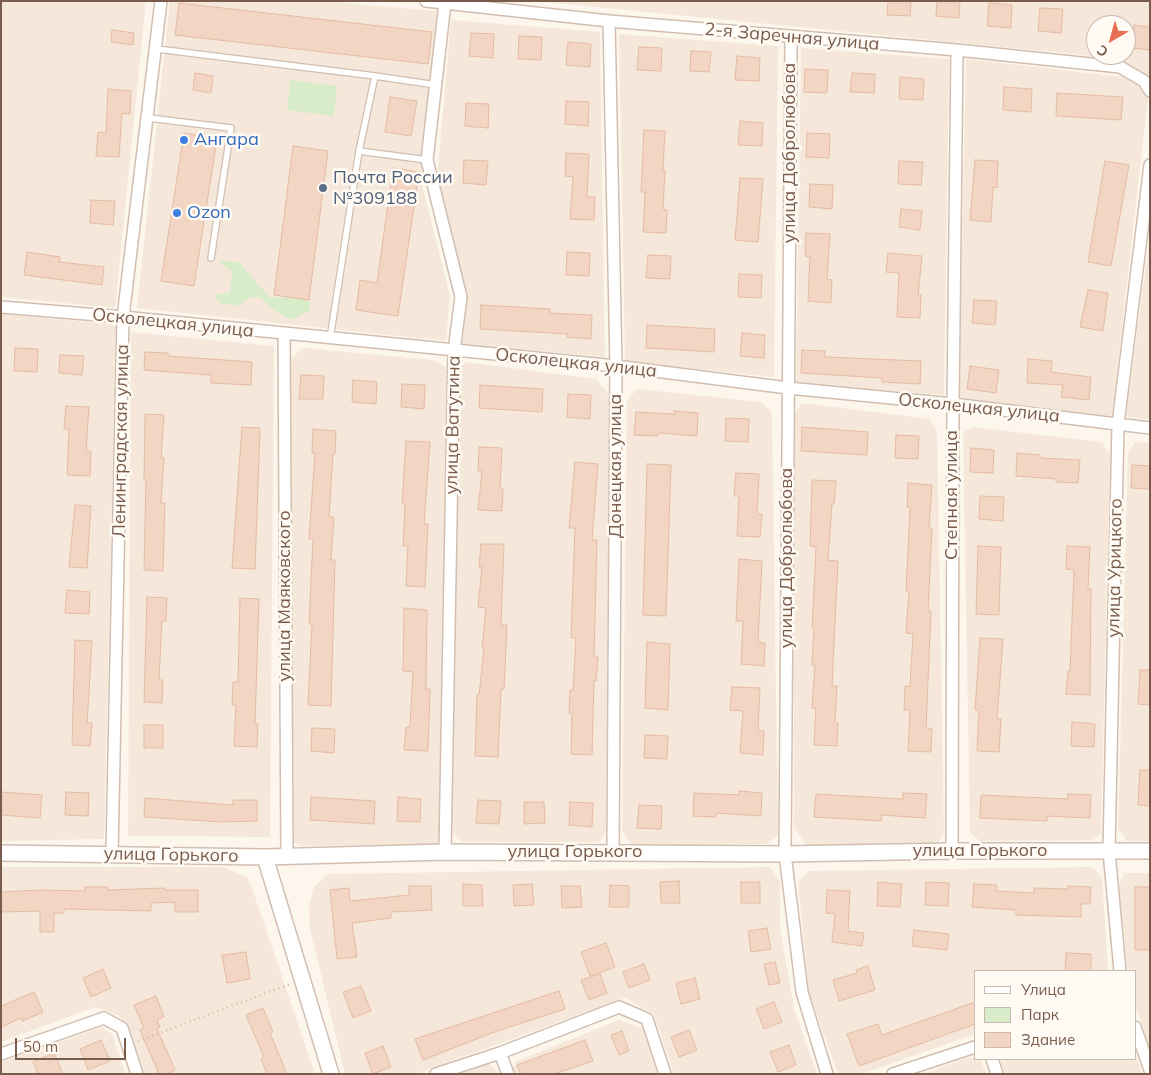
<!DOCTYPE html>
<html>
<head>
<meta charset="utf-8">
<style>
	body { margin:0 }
	#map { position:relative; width:1151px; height:1075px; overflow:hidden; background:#fdf6ec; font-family:Mulish,sans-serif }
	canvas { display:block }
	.frame { position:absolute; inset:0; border:2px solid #7a5c4d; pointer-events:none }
	.legend { position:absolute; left:974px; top:970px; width:162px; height:90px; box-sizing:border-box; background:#fffaf3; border:1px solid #cabbb1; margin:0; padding:6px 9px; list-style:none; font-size:15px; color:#7a5c4d }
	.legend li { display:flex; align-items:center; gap:10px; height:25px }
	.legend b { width:25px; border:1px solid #cabbb1 }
	.north { position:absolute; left:1086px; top:15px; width:50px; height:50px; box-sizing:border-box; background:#fffaf3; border:1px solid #cabbb1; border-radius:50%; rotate:218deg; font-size:14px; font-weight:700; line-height:20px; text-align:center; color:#7a5c4d }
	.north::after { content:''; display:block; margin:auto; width:18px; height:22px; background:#e76f51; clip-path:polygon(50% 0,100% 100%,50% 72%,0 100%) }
	.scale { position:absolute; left:15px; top:1038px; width:111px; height:22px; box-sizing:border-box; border:2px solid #7a5c4d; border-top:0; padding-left:6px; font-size:15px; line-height:18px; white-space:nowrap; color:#7a5c4d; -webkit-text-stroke:4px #fffaf3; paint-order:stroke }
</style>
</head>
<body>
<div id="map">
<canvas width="1151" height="1075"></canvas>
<div class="frame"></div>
<ul class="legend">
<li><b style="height:6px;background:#fff"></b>Улица</li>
<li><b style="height:14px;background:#d8ecc9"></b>Парк</li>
<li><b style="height:14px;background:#f3d5c3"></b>Здание</li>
</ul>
<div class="north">С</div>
<div class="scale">50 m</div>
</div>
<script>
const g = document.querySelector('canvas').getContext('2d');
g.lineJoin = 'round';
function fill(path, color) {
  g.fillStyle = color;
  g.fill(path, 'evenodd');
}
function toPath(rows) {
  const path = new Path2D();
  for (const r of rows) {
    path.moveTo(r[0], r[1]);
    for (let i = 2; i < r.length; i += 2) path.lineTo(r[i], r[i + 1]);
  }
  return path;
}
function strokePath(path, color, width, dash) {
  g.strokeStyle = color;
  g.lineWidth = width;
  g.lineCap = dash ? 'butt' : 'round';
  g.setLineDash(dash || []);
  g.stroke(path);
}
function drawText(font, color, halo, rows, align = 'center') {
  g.font = font + ' Mulish,sans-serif';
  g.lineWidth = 5;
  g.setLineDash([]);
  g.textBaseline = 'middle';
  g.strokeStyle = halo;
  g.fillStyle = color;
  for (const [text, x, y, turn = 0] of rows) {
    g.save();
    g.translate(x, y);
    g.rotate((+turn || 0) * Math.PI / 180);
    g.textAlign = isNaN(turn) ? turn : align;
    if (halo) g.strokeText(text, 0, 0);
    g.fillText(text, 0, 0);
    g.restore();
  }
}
fill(toPath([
	[1,1,146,1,115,308,1,297],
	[170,1,323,1,437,11,422,185,450,296,446,341,137,308],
	[535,1,1150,1,1150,78,1113,58],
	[1096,25,1126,25,1126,55,1096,55],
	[451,20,600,32,605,357,462,344,466,299,437,179],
	[619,34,778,46,774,377,625,362],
	[801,48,949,59,944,395,796,383],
	[966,59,1131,78,1148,97,1112,416,959,398],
	[1150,236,1150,420,1126,416],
	[1,314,111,324,116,327,104,839,1,841],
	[131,332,274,346,270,837,128,836],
	[303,348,433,360,447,367,441,838,435,844,300,846,293,841,291,358],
	[466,362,596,379,609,395,606,832,599,842,463,842,452,832,458,370],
	[637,389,761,402,772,412,778,835,767,844,631,845,622,831,627,400],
	[802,403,929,419,937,430,944,833,936,845,806,845,794,828,793,415],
	[972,427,1102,442,1110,455,1101,833,1093,840,980,841,970,833,963,433],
	[1135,442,1150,443,1150,841,1127,841,1118,829,1128,452],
	[1,867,223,867,246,877,252,888,315,1074,145,1074,128,1025,117,1015,95,1007,1,1042],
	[769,867,780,880,780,927,794,1009,817,1074,674,1074,654,1014,625,998,415,1074,345,1074,310,929,309,905,314,887,329,874],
	[1091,867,1102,877,1108,971,975,971,975,1034,862,1074,838,1074,809,993,798,882,809,871],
	[1124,873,1150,873,1150,1048,1135,1005,1135,971,1128,971,1119,885],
	[619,1020,643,1028,657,1074,515,1074,513,1068,517,1061],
	[101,1027,112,1034,125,1074,1,1074,1,1062],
	[1135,1053,1142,1074,1005,1074,1000,1059,1135,1059],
	[970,1057,981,1060,986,1074,923,1074],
	[488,1063,500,1074,456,1074]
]), '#f5e8da');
fill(toPath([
	[290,80,337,86,334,116,287,110],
	[218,261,239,262,269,297,303,299,310,302,310,310,291,320,273,310,260,297,248,298,239,305,221,304,214,295,230,292,232,272]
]), '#d8ecc9');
const building = toPath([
	[888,1,911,1,910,16,887,15,888,1],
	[937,1,960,1,959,18,936,16,937,1],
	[179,3,432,32,428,64,175,35,179,3],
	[989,3,1012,5,1011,28,987,26,989,3],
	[1040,8,1063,9,1061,33,1038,31,1040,8],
	[1134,25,1150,27,1150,50,1132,48,1134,25],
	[112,30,134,33,133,45,111,42,112,30],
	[471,33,494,34,493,58,469,56,471,33],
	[519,36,542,37,541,60,518,59,519,36],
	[568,42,591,44,590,67,566,65,568,42],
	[639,47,662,48,661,71,637,70,639,47],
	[691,51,711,52,709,72,690,71,691,51],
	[737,56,760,58,759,81,735,80,737,56],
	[805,69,828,70,827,93,804,92,805,69],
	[195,73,213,76,211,93,193,90,195,73],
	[852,73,875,74,874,93,850,92,852,73],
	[900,77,924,79,923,100,899,99,900,77],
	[1004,87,1032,89,1031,112,1003,110,1004,87],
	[108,89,131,91,130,114,122,113,119,157,96,156,98,132,106,133,108,89],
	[1057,93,1123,97,1121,120,1056,116,1057,93],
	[390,97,417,101,411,136,385,132,390,97],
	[566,101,589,102,588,126,565,124,566,101],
	[466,103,489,104,488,128,465,126,466,103],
	[740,121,763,123,762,146,738,145,740,121],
	[644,130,665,131,663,170,665,170,663,209,667,210,666,233,643,232,645,192,641,192,644,130],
	[184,133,217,139,194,286,161,281,184,133],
	[807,133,830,134,829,158,806,157,807,133],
	[293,146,328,151,309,300,274,295,293,146],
	[566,153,589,154,587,197,595,197,594,220,570,219,573,177,565,176,566,153],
	[464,160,488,161,486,185,463,183,464,160],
	[975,160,998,161,997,188,993,187,991,222,970,220,975,160],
	[899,161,923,162,921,185,898,184,899,161],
	[1105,161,1129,165,1111,266,1088,262,1105,161],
	[393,168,419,172,398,316,356,310,360,280,377,283,393,168],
	[740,178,763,179,758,242,735,240,740,178],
	[810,184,833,185,832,209,809,207,810,184],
	[91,200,115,201,113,225,90,223,91,200],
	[901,209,922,211,920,230,899,227,901,209],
	[806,233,830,234,827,279,832,280,831,303,808,301,810,257,805,256,806,233],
	[27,252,60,257,59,262,104,267,102,285,24,275,27,252],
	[567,252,590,253,589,276,566,275,567,252],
	[888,253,922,256,918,295,921,295,920,318,897,317,899,273,886,272,888,253],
	[648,255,671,256,670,279,646,278,648,255],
	[739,274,762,275,761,298,738,297,739,274],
	[1088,290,1108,293,1103,331,1080,327,1088,290],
	[974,300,997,301,995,325,972,323,974,300],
	[481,305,550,309,550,313,592,315,591,339,567,337,568,334,480,329,481,305],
	[647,325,715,329,714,352,646,348,647,325],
	[742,333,765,335,764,358,740,356,742,333],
	[15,348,38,349,37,372,14,371,15,348],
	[802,350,825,351,825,357,921,361,920,384,882,382,882,378,801,373,802,350],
	[145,352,168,353,168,356,252,362,251,385,211,383,211,375,144,370,145,352],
	[60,355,84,356,82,375,59,373,60,355],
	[1028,359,1052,361,1051,372,1091,377,1089,400,1061,397,1063,385,1027,383,1028,359],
	[970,366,999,370,996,393,967,389,970,366],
	[301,375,324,376,323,399,299,399,301,375],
	[353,380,377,382,376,404,352,402,353,380],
	[402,384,425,385,424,409,401,407,402,384],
	[480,385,543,389,542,412,479,408,480,385],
	[568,394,591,395,590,419,567,417,568,394],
	[66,406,89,407,86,451,91,451,90,476,67,475,69,429,64,429,66,406],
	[674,411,698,413,697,436,658,433,658,436,634,435,636,412,674,414,674,411],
	[145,414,164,415,161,458,164,458,161,503,165,503,163,571,144,570,146,480,144,480,145,414],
	[726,418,749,419,748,442,725,441,726,418],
	[242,427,260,428,255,569,232,568,242,427],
	[802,427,868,432,867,455,801,451,802,427],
	[313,429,336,431,335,454,333,454,329,517,334,517,331,560,335,560,331,706,308,705,312,624,309,624,313,539,309,539,315,453,312,453,313,429],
	[896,435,919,436,918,459,895,458,896,435],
	[406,441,430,442,424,524,428,524,425,587,406,586,408,546,403,546,405,504,402,504,406,441],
	[479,447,502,448,500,488,503,488,502,511,478,510,482,471,478,471,479,447],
	[971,448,994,450,993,473,970,472,971,448],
	[1017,453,1040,455,1040,458,1080,460,1078,483,1056,482,1056,479,1016,476,1017,453],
	[575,462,598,464,592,540,597,540,594,657,598,657,596,681,594,680,592,755,571,754,572,714,569,713,570,690,573,690,576,638,571,638,575,528,569,528,575,462],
	[647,464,671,465,666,616,643,615,647,464],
	[1132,465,1150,466,1150,489,1131,488,1132,465],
	[736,473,759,474,757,514,762,514,760,537,737,536,739,496,734,496,736,473],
	[812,480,836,481,834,504,832,504,828,560,838,561,832,686,837,686,835,722,838,723,837,746,814,745,816,708,812,708,815,665,812,665,814,628,812,628,816,547,810,546,812,480],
	[908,483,932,485,929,528,932,528,928,611,931,611,926,728,932,729,931,752,908,751,910,710,904,710,905,686,910,687,913,634,906,633,909,591,906,591,910,507,907,507,908,483],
	[980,496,1004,497,1003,521,979,519,980,496],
	[75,505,91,506,87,568,69,567,75,505],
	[481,544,504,544,501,625,507,625,504,689,501,689,498,757,475,756,477,695,479,695,484,648,482,648,486,608,478,607,482,567,479,567,481,544],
	[978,546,1001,547,999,615,976,614,978,546],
	[1067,546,1090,547,1088,589,1091,589,1090,695,1066,694,1068,671,1070,671,1074,570,1066,569,1067,546],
	[739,559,762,561,758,642,765,643,764,666,741,664,743,621,736,621,739,559],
	[67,590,90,592,89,614,65,613,67,590],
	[147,597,167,598,166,621,162,621,159,680,163,680,162,703,144,702,147,597],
	[240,598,259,599,255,723,258,724,257,747,234,746,236,705,232,705,233,682,238,682,240,598],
	[404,608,427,610,426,689,430,689,428,751,404,750,406,727,410,727,413,672,403,671,404,608],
	[980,638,1003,639,997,719,1001,719,999,752,977,751,979,710,975,710,980,638],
	[75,640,92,641,87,723,92,723,90,746,72,745,75,640],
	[647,642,670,644,668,710,645,708,647,642],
	[1140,670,1150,670,1150,705,1138,704,1140,670],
	[732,687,760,688,758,731,764,731,763,755,740,753,743,711,730,710,732,687],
	[1072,722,1095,724,1094,747,1071,746,1072,722],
	[144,725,163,725,163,748,144,748,144,725],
	[312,728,335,729,334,753,311,751,312,728],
	[645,735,668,736,667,759,644,758,645,735],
	[1140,770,1150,770,1150,806,1138,805,1140,770],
	[739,791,762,793,761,816,717,813,716,817,693,816,694,793,739,795,739,791],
	[1,792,42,795,40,818,1,815,1,792],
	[66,792,89,793,88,816,65,815,66,792],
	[903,793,927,794,925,818,882,815,881,821,814,817,816,794,903,799,903,793],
	[1068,794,1091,795,1090,818,1047,816,1047,821,980,818,981,795,1068,799,1068,794],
	[311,797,375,801,374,824,310,820,311,797],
	[398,797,421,799,420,822,397,821,398,797],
	[145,798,233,805,233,800,257,800,257,821,221,822,144,817,145,798],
	[478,800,501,801,499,824,476,823,478,800],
	[524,802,544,802,545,823,524,824,524,802],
	[570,802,593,803,592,827,569,825,570,802],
	[639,805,662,806,661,829,637,828,639,805],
	[679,881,680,903,661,903,660,882,679,881],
	[741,882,760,882,760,903,741,903,741,882],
	[878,882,902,884,900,907,877,906,878,882],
	[926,882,949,883,948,906,925,905,926,882],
	[463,884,482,885,483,906,463,906,463,884],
	[532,884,534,905,514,906,513,885,532,884],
	[974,884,997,885,996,891,1034,893,1034,888,1068,889,1068,886,1091,887,1090,904,1081,904,1081,917,1016,915,1016,910,972,907,974,884],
	[610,885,629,886,629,907,609,907,610,885],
	[409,886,431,886,432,910,391,912,391,918,352,923,357,957,337,959,330,890,349,888,350,901,409,895,409,886],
	[561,886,580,886,582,907,562,908,561,886],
	[85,887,108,887,108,890,165,888,165,890,198,890,198,912,175,912,175,902,151,903,151,911,64,909,64,913,54,913,54,932,40,932,40,911,1,912,1,892,41,890,85,891,85,887],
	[1135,887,1150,887,1150,950,1135,950,1135,887],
	[827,890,850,891,848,931,864,933,862,946,832,942,835,914,826,913,827,890],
	[767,928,771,949,751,952,748,931,767,928],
	[914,930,949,934,947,950,912,946,914,930],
	[606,943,615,967,590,976,581,952,606,943],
	[246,952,250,979,227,983,222,955,246,952],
	[1066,953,1091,954,1091,971,1065,971,1066,953],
	[775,962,780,983,769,985,764,964,775,962],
	[644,964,650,980,629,988,623,972,644,964],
	[868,966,875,990,839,1001,833,980,857,973,856,970,868,966],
	[103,969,111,988,91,997,83,978,103,969],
	[600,974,607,993,589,1000,581,980,600,974],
	[695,978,700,999,681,1004,676,983,695,978],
	[361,986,371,1011,353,1018,343,992,361,986],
	[559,991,565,1009,497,1031,423,1060,415,1039,559,991],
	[34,992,43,1012,22,1021,21,1018,1,1027,1,1006,34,992],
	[156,996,164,1017,157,1020,160,1027,157,1029,175,1070,167,1074,159,1074,140,1030,144,1028,134,1005,156,996],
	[774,1002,782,1022,764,1029,756,1009,774,1002],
	[975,1002,975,1024,859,1066,847,1034,878,1024,882,1035,975,1002],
	[263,1008,273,1032,270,1033,287,1074,267,1074,261,1059,264,1057,246,1015,263,1008],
	[689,1030,697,1050,679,1057,671,1037,689,1030],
	[622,1031,629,1051,619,1055,611,1035,622,1031],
	[101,1040,110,1061,88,1070,80,1049,101,1040],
	[585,1040,593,1061,554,1074,521,1074,517,1065,585,1040],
	[789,1045,796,1065,778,1072,770,1052,789,1045],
	[383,1046,391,1067,373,1074,365,1053,383,1046],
	[54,1053,63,1074,38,1074,33,1062,54,1053]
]);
fill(building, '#f3d5c3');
strokePath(building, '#e6bba3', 1);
const service = toPath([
	[157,49,375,76],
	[149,118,231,128,211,258],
	[359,151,427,160],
	[330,339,359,151,375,76,436,85]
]);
const minor = toPath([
	[426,1,609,21,957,50,1120,67,1144,81,1150,91],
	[609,21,616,366,613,852],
	[791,37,785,854,802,992,827,1074],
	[1,307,123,317,616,366,788,388,953,404,1150,428],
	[284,334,287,857],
	[952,851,953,404,957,50],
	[445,852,454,351,461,297,427,160,445,3],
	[112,853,123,317,161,1],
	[1120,971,1109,851,1118,424,1150,165],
	[1135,1027,1150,1070],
	[500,1053,508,1074],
	[1,1054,104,1018,122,1028,137,1074],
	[992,1059,997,1074],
	[436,1074,500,1053,619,1007,647,1019,665,1074],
	[893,1074,975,1047]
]);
const tertiary = toPath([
	[1,853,265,857,445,852,785,854,952,851,1150,851],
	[265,857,331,1074]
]);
strokePath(service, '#d1beb0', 8);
strokePath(minor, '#d1beb0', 14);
strokePath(tertiary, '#d1beb0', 18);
strokePath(toPath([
	[138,1041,290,984]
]), '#d9b8a5', 2.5, [1, 4]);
strokePath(service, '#fff', 5.5);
strokePath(minor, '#fff', 11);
strokePath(tertiary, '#fff', 15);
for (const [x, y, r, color] of [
	[184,140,5,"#3f7fe0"],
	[323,188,5,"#5c6f8a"],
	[177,213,5,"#3f7fe0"]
]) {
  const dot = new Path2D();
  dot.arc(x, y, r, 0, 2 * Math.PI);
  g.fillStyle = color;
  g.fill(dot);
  strokePath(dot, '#fffaf3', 2);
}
drawText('18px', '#7a5c4d', '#fffaf3', [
	["2-я Заречная улица",792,37,5],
	["улица Добролюбова",790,153,-90],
	["Осколецкая улица",173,323,6],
	["Осколецкая улица",576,363,6],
	["Осколецкая улица",979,408,6],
	["улица Ватутина",453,425,-89],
	["Ленинградская улица",121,441,-89],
	["Донецкая улица",616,466,-90],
	["Степная улица",952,495,-90],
	["улица Добролюбова",787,558,-90],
	["улица Урицкого",1115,568,-89],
	["улица Маяковского",285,596,-90],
	["улица Горького",980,851],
	["улица Горького",575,852],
	["улица Горького",171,855,1]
]);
drawText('18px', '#366cbe', '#fffaf3', [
	["Ангара",194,140],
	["Ozon",187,213]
], 'left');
drawText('18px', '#4e5e75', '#fffaf3', [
	["Почта России",333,178],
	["№309188",333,199]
], 'left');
</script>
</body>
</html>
